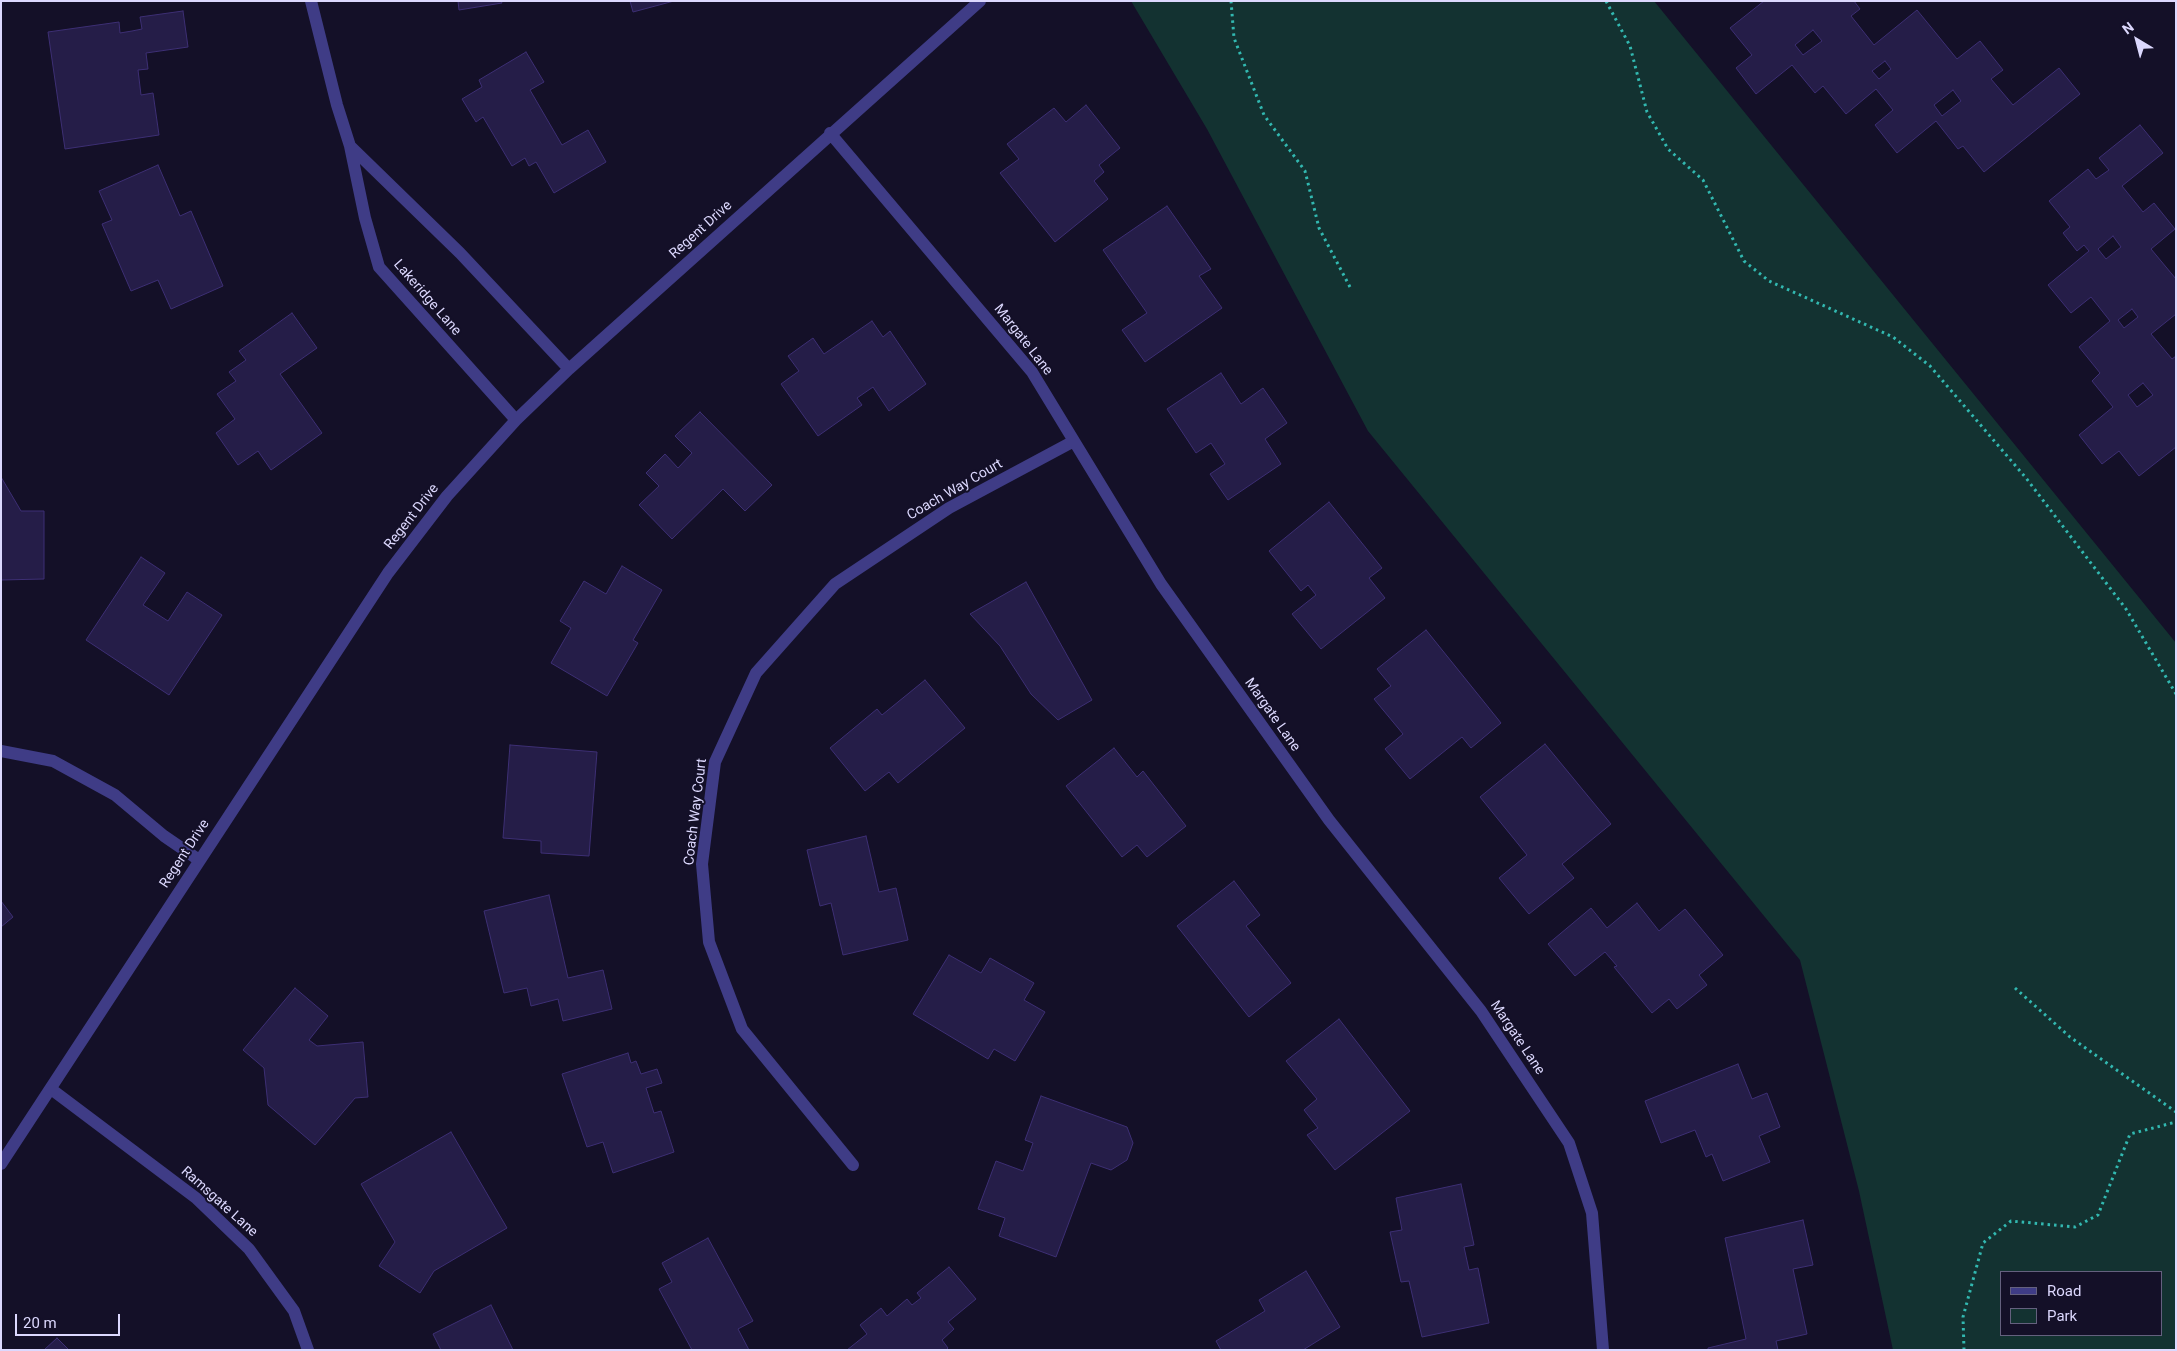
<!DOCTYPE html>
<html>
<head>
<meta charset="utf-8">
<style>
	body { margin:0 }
	#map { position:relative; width:2177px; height:1351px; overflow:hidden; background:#141028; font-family:Roboto,sans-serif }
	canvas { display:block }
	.frame { position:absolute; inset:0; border:2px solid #dcd8fe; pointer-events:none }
	.legend { position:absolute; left:2000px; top:1271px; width:162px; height:65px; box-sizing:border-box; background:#141028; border:1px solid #64607e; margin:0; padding:6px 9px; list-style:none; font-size:15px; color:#dcd8fe }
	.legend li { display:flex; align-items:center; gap:10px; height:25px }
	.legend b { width:25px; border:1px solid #64607e }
	.north { position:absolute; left:2112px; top:15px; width:50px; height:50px; -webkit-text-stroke:4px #141028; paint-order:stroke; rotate:323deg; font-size:14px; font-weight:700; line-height:20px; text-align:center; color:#dcd8fe }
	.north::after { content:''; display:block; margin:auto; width:18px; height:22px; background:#dcd8fe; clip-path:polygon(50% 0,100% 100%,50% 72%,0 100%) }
	.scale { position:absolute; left:15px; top:1314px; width:105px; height:22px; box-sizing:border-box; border:2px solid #dcd8fe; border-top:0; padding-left:6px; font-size:15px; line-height:18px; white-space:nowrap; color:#dcd8fe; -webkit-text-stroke:4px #141028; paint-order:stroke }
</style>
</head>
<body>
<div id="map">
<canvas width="2177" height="1351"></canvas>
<div class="frame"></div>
<ul class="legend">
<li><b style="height:6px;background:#3f3c86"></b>Road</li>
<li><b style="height:14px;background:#133231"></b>Park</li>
</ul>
<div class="north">N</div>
<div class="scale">20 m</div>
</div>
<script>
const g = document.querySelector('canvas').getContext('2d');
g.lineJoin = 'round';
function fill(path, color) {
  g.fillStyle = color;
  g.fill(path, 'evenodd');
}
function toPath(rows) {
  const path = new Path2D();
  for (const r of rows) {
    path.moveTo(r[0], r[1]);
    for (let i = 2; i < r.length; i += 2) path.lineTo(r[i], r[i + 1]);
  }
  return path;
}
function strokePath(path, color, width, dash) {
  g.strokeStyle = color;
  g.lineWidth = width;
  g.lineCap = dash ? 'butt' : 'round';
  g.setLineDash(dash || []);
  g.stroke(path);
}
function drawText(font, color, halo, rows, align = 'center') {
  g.font = font + ' Roboto,sans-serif';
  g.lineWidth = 4;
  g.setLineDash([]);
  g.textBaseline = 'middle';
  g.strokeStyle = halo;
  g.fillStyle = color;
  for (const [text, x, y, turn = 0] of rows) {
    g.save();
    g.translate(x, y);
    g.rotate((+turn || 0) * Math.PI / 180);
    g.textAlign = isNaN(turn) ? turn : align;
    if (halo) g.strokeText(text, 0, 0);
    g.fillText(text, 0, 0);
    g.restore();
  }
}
fill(toPath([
	[1131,1,1654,1,2176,643,2176,1350,1893,1350,1859,1191,1800,960,1368,431,1207,129],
	[2001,1272,2161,1272,2161,1335,2001,1335]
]), '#133231');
const building = toPath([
	[458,1,501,1,502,3,459,10,458,1],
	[630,1,674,1,633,12,630,1],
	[1764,1,1854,1,1860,9,1851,16,1874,45,1917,10,1957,59,1980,41,2003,70,1991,79,2013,105,2059,68,2080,94,1984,172,1963,146,1958,149,1936,121,1897,153,1875,125,1893,110,1876,89,1846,114,1823,86,1815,93,1792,65,1756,94,1736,68,1752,55,1730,28,1764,1],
	[1813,30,1822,41,1803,55,1795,45,1813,30],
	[1885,61,1891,69,1879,79,1872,71,1885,61],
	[1953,90,1961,101,1942,116,1934,105,1953,90],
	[183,11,188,47,146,53,148,69,138,70,141,95,153,93,159,135,65,149,48,32,119,22,120,33,132,31,142,29,140,17,183,11],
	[526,52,544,82,530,90,562,145,588,130,606,162,554,193,536,162,529,166,525,158,512,166,483,117,476,122,462,99,482,87,479,80,526,52],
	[1086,105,1120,148,1099,165,1104,172,1094,181,1108,199,1055,242,1000,173,1019,159,1007,144,1054,108,1066,122,1086,105],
	[2140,125,2163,153,2122,186,2143,212,2154,203,2175,229,2151,249,2176,279,2176,314,2151,334,2172,359,2176,356,2176,447,2139,476,2119,451,2102,464,2079,435,2113,407,2092,381,2100,373,2079,347,2110,321,2091,297,2071,313,2048,285,2089,251,2084,245,2077,251,2063,233,2070,227,2049,201,2088,169,2096,179,2109,170,2099,158,2140,125],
	[2113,236,2121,247,2106,259,2098,249,2113,236],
	[2132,309,2138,317,2124,328,2118,320,2132,309],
	[2143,383,2153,395,2137,407,2128,395,2143,383],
	[158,165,180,216,191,211,223,286,171,309,158,280,131,291,102,224,112,220,99,191,158,165],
	[1167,206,1211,269,1199,276,1222,308,1145,362,1122,330,1147,313,1103,250,1167,206],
	[292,313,317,348,280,374,322,433,271,470,258,451,238,465,216,433,235,419,217,394,236,381,229,372,246,360,239,351,292,313],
	[872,321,883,337,890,331,926,384,889,411,873,387,857,398,862,405,818,436,781,384,799,371,788,356,813,338,824,354,872,321],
	[1221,373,1241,404,1263,388,1287,423,1265,439,1281,464,1228,500,1210,474,1225,464,1211,443,1196,453,1167,409,1221,373],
	[700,412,772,485,745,511,723,489,672,539,639,505,659,486,646,473,665,454,678,468,692,453,675,436,700,412],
	[1,477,21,511,44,511,44,579,1,580,1,477],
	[1329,502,1382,568,1369,578,1385,598,1321,649,1292,614,1316,595,1308,585,1301,591,1269,551,1329,502],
	[141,557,165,573,143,605,168,621,187,592,222,615,169,695,86,640,141,557],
	[622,566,662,590,633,640,638,643,607,696,551,663,571,628,560,621,584,581,606,594,622,566],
	[1026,582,1092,700,1058,720,1031,694,1000,646,970,614,1026,582],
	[1426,630,1501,723,1471,748,1462,737,1410,779,1385,749,1403,734,1374,699,1391,686,1377,669,1426,630],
	[925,680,965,728,898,783,889,772,865,791,830,748,877,709,882,715,925,680],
	[1545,744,1611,824,1562,864,1574,878,1529,914,1499,878,1527,855,1480,797,1545,744],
	[510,745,597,752,589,856,541,853,541,841,503,838,510,745],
	[1114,748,1137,777,1143,771,1186,826,1147,857,1137,845,1122,857,1066,786,1114,748],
	[866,836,879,892,896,888,908,940,843,955,831,903,820,906,807,850,866,836],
	[1234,881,1260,915,1246,926,1291,983,1249,1017,1177,926,1234,881],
	[549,895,568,978,603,970,612,1009,563,1021,558,999,531,1006,527,988,504,993,484,911,549,895],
	[1,901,13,917,1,927,1,901],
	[1637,903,1659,931,1685,909,1723,955,1699,975,1707,985,1677,1009,1669,999,1652,1013,1614,967,1617,966,1605,952,1575,976,1548,944,1591,908,1607,928,1637,903],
	[949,955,981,973,990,958,1034,983,1024,1000,1045,1012,1015,1061,994,1049,988,1059,913,1014,949,955],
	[295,988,328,1016,309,1040,317,1046,363,1042,368,1097,355,1098,315,1145,268,1105,264,1068,243,1050,295,988],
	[1339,1019,1410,1111,1335,1170,1307,1135,1318,1128,1304,1110,1317,1099,1286,1061,1339,1019],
	[628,1053,631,1063,636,1061,641,1074,657,1069,662,1083,646,1088,654,1113,661,1111,674,1152,613,1173,603,1142,587,1147,562,1074,628,1053],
	[1738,1064,1752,1099,1767,1093,1780,1127,1759,1136,1770,1162,1723,1181,1712,1154,1706,1157,1695,1130,1661,1143,1645,1101,1738,1064],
	[1041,1096,1127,1127,1133,1143,1127,1160,1111,1170,1091,1163,1056,1257,999,1236,1005,1218,978,1209,996,1161,1023,1171,1033,1143,1025,1140,1041,1096],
	[451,1132,507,1228,434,1271,420,1293,379,1266,395,1242,361,1184,451,1132],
	[1461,1184,1474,1245,1464,1247,1469,1270,1478,1268,1489,1323,1422,1337,1409,1281,1401,1282,1390,1232,1402,1230,1396,1198,1461,1184],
	[1803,1220,1813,1265,1793,1269,1807,1334,1776,1341,1778,1350,1708,1350,1708,1348,1746,1339,1725,1238,1803,1220],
	[708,1238,753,1321,738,1329,749,1350,692,1350,659,1289,672,1282,662,1263,708,1238],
	[949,1267,976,1299,948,1322,954,1329,942,1340,948,1348,946,1350,847,1350,867,1334,860,1325,881,1308,887,1316,907,1299,912,1305,921,1298,917,1293,949,1267],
	[1306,1271,1340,1327,1303,1350,1221,1350,1216,1341,1265,1311,1259,1300,1306,1271],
	[491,1305,513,1350,441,1350,433,1334,491,1305],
	[57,1338,69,1350,44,1350,57,1338]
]);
fill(building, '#251d48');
strokePath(building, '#3d2f74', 1);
strokePath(toPath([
	[1231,1,1234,38,1264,115,1305,171,1319,228,1351,289],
	[1606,1,1630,46,1647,112,1668,149,1703,180,1744,261,1769,281,1893,337,1930,366,2026,478,2126,609,2176,694],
	[2015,988,2070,1037,2176,1112],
	[1964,1350,1963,1317,1983,1243,2011,1221,2075,1227,2098,1215,2130,1134,2176,1122]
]), '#32b8b0', 3, [2.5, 4]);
strokePath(toPath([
	[311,1,337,105,350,146,365,218,379,267,516,420],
	[830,133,1032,372,1161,584,1329,820,1481,1011,1569,1143,1592,1213,1603,1350],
	[350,146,460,253,569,369],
	[1,751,53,761,115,795,164,836,199,860],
	[51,1089,196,1198,249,1249,294,1311,308,1350],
	[1,1164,388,573,447,496,516,420,569,369,980,1],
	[853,1165,742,1029,709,942,702,864,715,762,756,673,835,584,949,508,1074,441]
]), '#3f3c86', 12);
drawText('14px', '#dcd8fe', '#141028', [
	["Regent Drive",701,230,-42],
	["Lakeridge Lane",427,298,49],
	["Margate Lane",1023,340,52],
	["Coach Way Court",955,490,-30],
	["Regent Drive",412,517,-52],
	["Margate Lane",1272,715,55],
	["Coach Way Court",696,812,-83],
	["Regent Drive",185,854,-57],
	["Margate Lane",1517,1038,56],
	["Ramsgate Lane",219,1202,42]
]);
</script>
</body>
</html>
